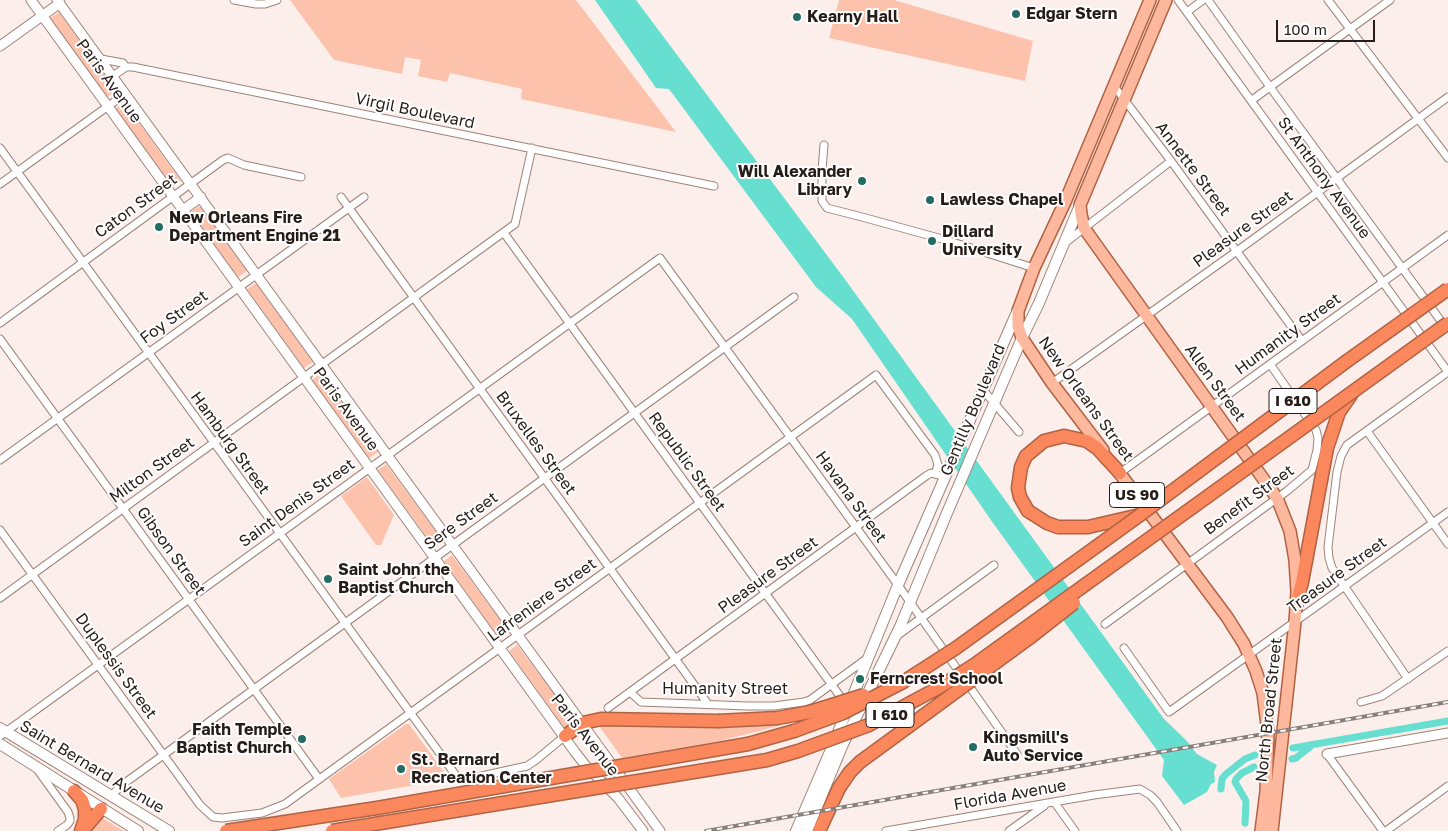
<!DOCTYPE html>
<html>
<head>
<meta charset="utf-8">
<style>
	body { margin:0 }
	#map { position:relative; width:1448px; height:831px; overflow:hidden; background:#fcefeb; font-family:"Golos Text",sans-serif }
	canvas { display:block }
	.scale { position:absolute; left:1276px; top:20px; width:99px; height:22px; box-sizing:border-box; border:2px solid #261c18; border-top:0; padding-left:6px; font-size:15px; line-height:18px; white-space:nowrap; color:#261c18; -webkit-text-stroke:4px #fff; paint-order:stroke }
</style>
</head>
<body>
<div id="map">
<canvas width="1448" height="831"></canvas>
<div class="scale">100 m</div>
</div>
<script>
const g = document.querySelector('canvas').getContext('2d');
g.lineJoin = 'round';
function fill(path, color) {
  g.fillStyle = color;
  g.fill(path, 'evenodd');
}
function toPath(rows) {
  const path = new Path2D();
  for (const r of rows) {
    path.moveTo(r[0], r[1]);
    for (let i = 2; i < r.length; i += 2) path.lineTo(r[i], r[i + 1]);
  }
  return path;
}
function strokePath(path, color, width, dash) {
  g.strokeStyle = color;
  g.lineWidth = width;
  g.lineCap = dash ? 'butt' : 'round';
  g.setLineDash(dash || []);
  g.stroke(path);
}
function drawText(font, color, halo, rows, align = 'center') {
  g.font = font + ' "Golos Text",sans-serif';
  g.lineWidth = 4;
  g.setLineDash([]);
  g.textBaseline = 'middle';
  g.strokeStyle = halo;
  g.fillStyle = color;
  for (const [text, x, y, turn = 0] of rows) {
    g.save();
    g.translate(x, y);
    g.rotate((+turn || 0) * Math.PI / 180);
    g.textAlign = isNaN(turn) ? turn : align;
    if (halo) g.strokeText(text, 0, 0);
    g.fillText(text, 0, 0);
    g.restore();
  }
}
fill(toPath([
	[290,0,576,0,676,132,521,99,522,89,450,73,447,82,418,76,421,60,405,57,402,74,334,60],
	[839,0,894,0,1033,41,1025,81,829,38],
	[59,12,116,91,107,97,50,18],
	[124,102,181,181,172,187,115,109],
	[198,207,201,207,247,271,238,277,192,214,192,211],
	[256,283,313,362,304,368,247,289],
	[321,373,378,452,369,458,312,380],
	[386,464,443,541,434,547,378,470],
	[367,477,394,515,381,545,376,545,341,496],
	[452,555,509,632,500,639,444,561],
	[517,645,576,722,566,730,509,651],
	[780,722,781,725,760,731,719,741,622,758,597,723],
	[406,724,409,724,449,779,341,798,329,779],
	[99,816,124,831,85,831]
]), '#fdc2ac');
fill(toPath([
	[595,0,636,0,844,278,1164,719,1186,740,1197,754,1217,765,1214,772,1215,782,1211,784,1207,792,1184,805,1162,776,1164,760,993,523,852,319,816,287,669,89,656,88]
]), '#66dfd1');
strokePath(toPath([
	[1293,748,1448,721],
	[1292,759,1296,758,1310,747],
	[1221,789,1222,779,1226,774,1245,759,1255,755],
	[1245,823,1246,801,1235,782,1236,779,1242,773,1254,767]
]), '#66dfd1', 7);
const minor = toPath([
	[234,0,256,4,265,4,277,0],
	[1178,0,1448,372],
	[1208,0,1270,87,1446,328],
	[1328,0,1448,158],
	[1187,12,1203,0],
	[101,59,123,63,126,67],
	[113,76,126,67,133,67,714,186],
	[1114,86,1171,161,1302,341],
	[1252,100,1390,0],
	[824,145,822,170,822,201,827,208,862,217,946,240,1034,268],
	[0,148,457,777,462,779,468,779,527,766,536,760,565,736],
	[0,184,125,94],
	[341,197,708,704],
	[504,233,845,703],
	[1065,243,1171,161],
	[0,323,223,160,228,158,244,165,301,177],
	[0,339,319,779],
	[1052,383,1237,251,1448,97],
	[983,390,1019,432],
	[1367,431,1448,544],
	[0,460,364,197],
	[1120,473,1448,235],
	[0,530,200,805,213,817,222,818,262,813,285,804,876,375,935,455,938,465,935,474],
	[0,598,515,224,532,148],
	[1105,624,1287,491,1312,470,1317,450,1318,438,1316,430,1270,364],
	[898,635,994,565],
	[1124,648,1169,712,1448,512],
	[1408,679,1345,587,1332,568,1329,558,1328,547,1337,472,1341,456,1347,445,1448,372],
	[630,692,641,702,747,706,774,706,804,702,810,700,869,657],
	[1361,702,1382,696,1448,651],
	[608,708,926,476,931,473,938,475],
	[0,736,660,258,898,585,1017,754],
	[1327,754,1383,831],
	[37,769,68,812,70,818,70,821,67,825,58,831],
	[111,796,122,785,794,297],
	[1055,803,1075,831],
	[886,831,1094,795,1140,789,1150,795,1157,802,1177,831],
	[1009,831,1044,806],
	[1386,831,1448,786]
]);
const tertiary = toPath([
	[31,0,575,752,586,766,618,798,643,831],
	[57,0,660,831],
	[0,46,60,3],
	[183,210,201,197],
	[1327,754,1448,733]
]);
const secondary = toPath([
	[0,728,169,831],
	[0,744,138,831],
	[796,831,832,747,898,585,1017,312],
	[807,831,843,744,900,627,947,513,1022,338,1039,303,1080,205]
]);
const primary = toPath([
	[1166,0,1080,205,1081,214,1084,228,1277,498,1290,531,1295,560,1297,592,1295,622,1272,831],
	[1103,450,1052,383,1022,338,1018,326,1018,311,1034,268,1065,202,1150,0],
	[1115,467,1227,617,1244,644,1256,671,1263,693,1268,733,1266,792,1261,831]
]);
const motorway = toPath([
	[1120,473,1097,448,1087,441,1064,436,1044,441,1026,456,1021,467,1018,488,1020,497,1028,511,1047,523,1058,527,1088,527,1140,515],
	[1296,606,1302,582,1327,448,1339,412,1351,395],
	[565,736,583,723,601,719,718,721],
	[74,791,82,800,85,809,85,819,81,831],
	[83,830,101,809],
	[819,831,839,788]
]);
strokePath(minor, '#9e8378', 9);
strokePath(tertiary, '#9e8378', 11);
strokePath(secondary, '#9e8378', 12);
strokePath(primary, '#b06244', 14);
strokePath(motorway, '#b06244', 15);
strokePath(minor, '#fff', 7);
strokePath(tertiary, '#fff', 9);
strokePath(secondary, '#fff', 10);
strokePath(primary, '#fdb89d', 11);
strokePath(motorway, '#fb885c', 12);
const rail = toPath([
	[706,831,1448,702]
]);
strokePath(rail, '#8a7f7b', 4);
strokePath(rail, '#fff', 2, [5.5]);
const motorwayBridge = toPath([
	[718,721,778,718,810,712,864,695],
	[839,788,850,772,860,762,1028,639,1074,603],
	[226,831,377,808,748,744,794,731,843,713,903,682,956,648,1140,515,1347,361,1448,289],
	[332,831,767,760,798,751,869,725,938,688,974,665,1448,323]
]);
strokePath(motorwayBridge, '#b06244', 15, []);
strokePath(motorwayBridge, '#fb885c', 12);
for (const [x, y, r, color] of [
	[1016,14,5,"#236c64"],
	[797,17,5,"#236c64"],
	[862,181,5,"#236c64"],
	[930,200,5,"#236c64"],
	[159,227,5,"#236c64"],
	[932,241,5,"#236c64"],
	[328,579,5,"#236c64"],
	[860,679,5,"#236c64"],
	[302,739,5,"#236c64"],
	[973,747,5,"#236c64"],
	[401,769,5,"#236c64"]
]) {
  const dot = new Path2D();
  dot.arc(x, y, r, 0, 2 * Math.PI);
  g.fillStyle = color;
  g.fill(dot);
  strokePath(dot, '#fff', 2);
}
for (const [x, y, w] of [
	[1293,401,48],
	[1137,495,55],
	[890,715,48]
]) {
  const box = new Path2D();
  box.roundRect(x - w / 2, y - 12.5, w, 25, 4);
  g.fillStyle = '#fff';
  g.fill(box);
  strokePath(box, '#261c18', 1);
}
drawText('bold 15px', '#261c18', null, [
	["I 610",1293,401],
	["US 90",1137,495],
	["I 610",890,715]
]);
drawText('bold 16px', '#261c18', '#fff', [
	["Edgar Stern",1026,14],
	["Kearny Hall",807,17],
	["Will Alexander",852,172,"right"],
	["Library",852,190,"right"],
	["Lawless Chapel",940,200],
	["New Orleans Fire",169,218],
	["Department Engine 21",169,236],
	["Dillard",942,232],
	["University",942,250],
	["Saint John the",338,570],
	["Baptist Church",338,588],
	["Ferncrest School",870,679],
	["Faith Temple",292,730,"right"],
	["Baptist Church",292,748,"right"],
	["Kingsmill's",983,738],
	["Auto Service",983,756],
	["St. Bernard",411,760],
	["Recreation Center",411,778]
], 'left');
drawText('16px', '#261c18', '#fff', [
	["Paris Avenue",109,81,54],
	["Virgil Boulevard",415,111,12],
	["Annette Street",1193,169,53],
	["St Anthony Avenue",1324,178,54],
	["Caton Street",136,206,-36],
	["Pleasure Street",1243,229,-36],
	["Foy Street",174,317,-36],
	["Humanity Street",1288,334,-36],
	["Allen Street",1215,383,54],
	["New Orleans Street",1086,399,54],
	["Paris Avenue",346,409,54],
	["Gentilly Boulevard",973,410,-67],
	["Hamburg Street",230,443,54],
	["Bruxelles Street",536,443,54],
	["Republic Street",687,462,54],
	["Milton Street",152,470,-36],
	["Havana Street",851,497,54],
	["Benefit Street",1249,500,-36],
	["Saint Denis Street",297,503,-36],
	["Sere Street",461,521,-36],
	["Gibson Street",171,551,54],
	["Pleasure Street",768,575,-36],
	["Treasure Street",1337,575,-36],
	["Lafreniere Street",542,600,-36],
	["Duplessis Street",116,666,54],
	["Humanity Street",725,689],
	["North Broad Street",1269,710,-84],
	["Paris Avenue",585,735,52],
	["Saint Bernard Avenue",92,767,31],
	["Florida Avenue",1010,795,-10]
]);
</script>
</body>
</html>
